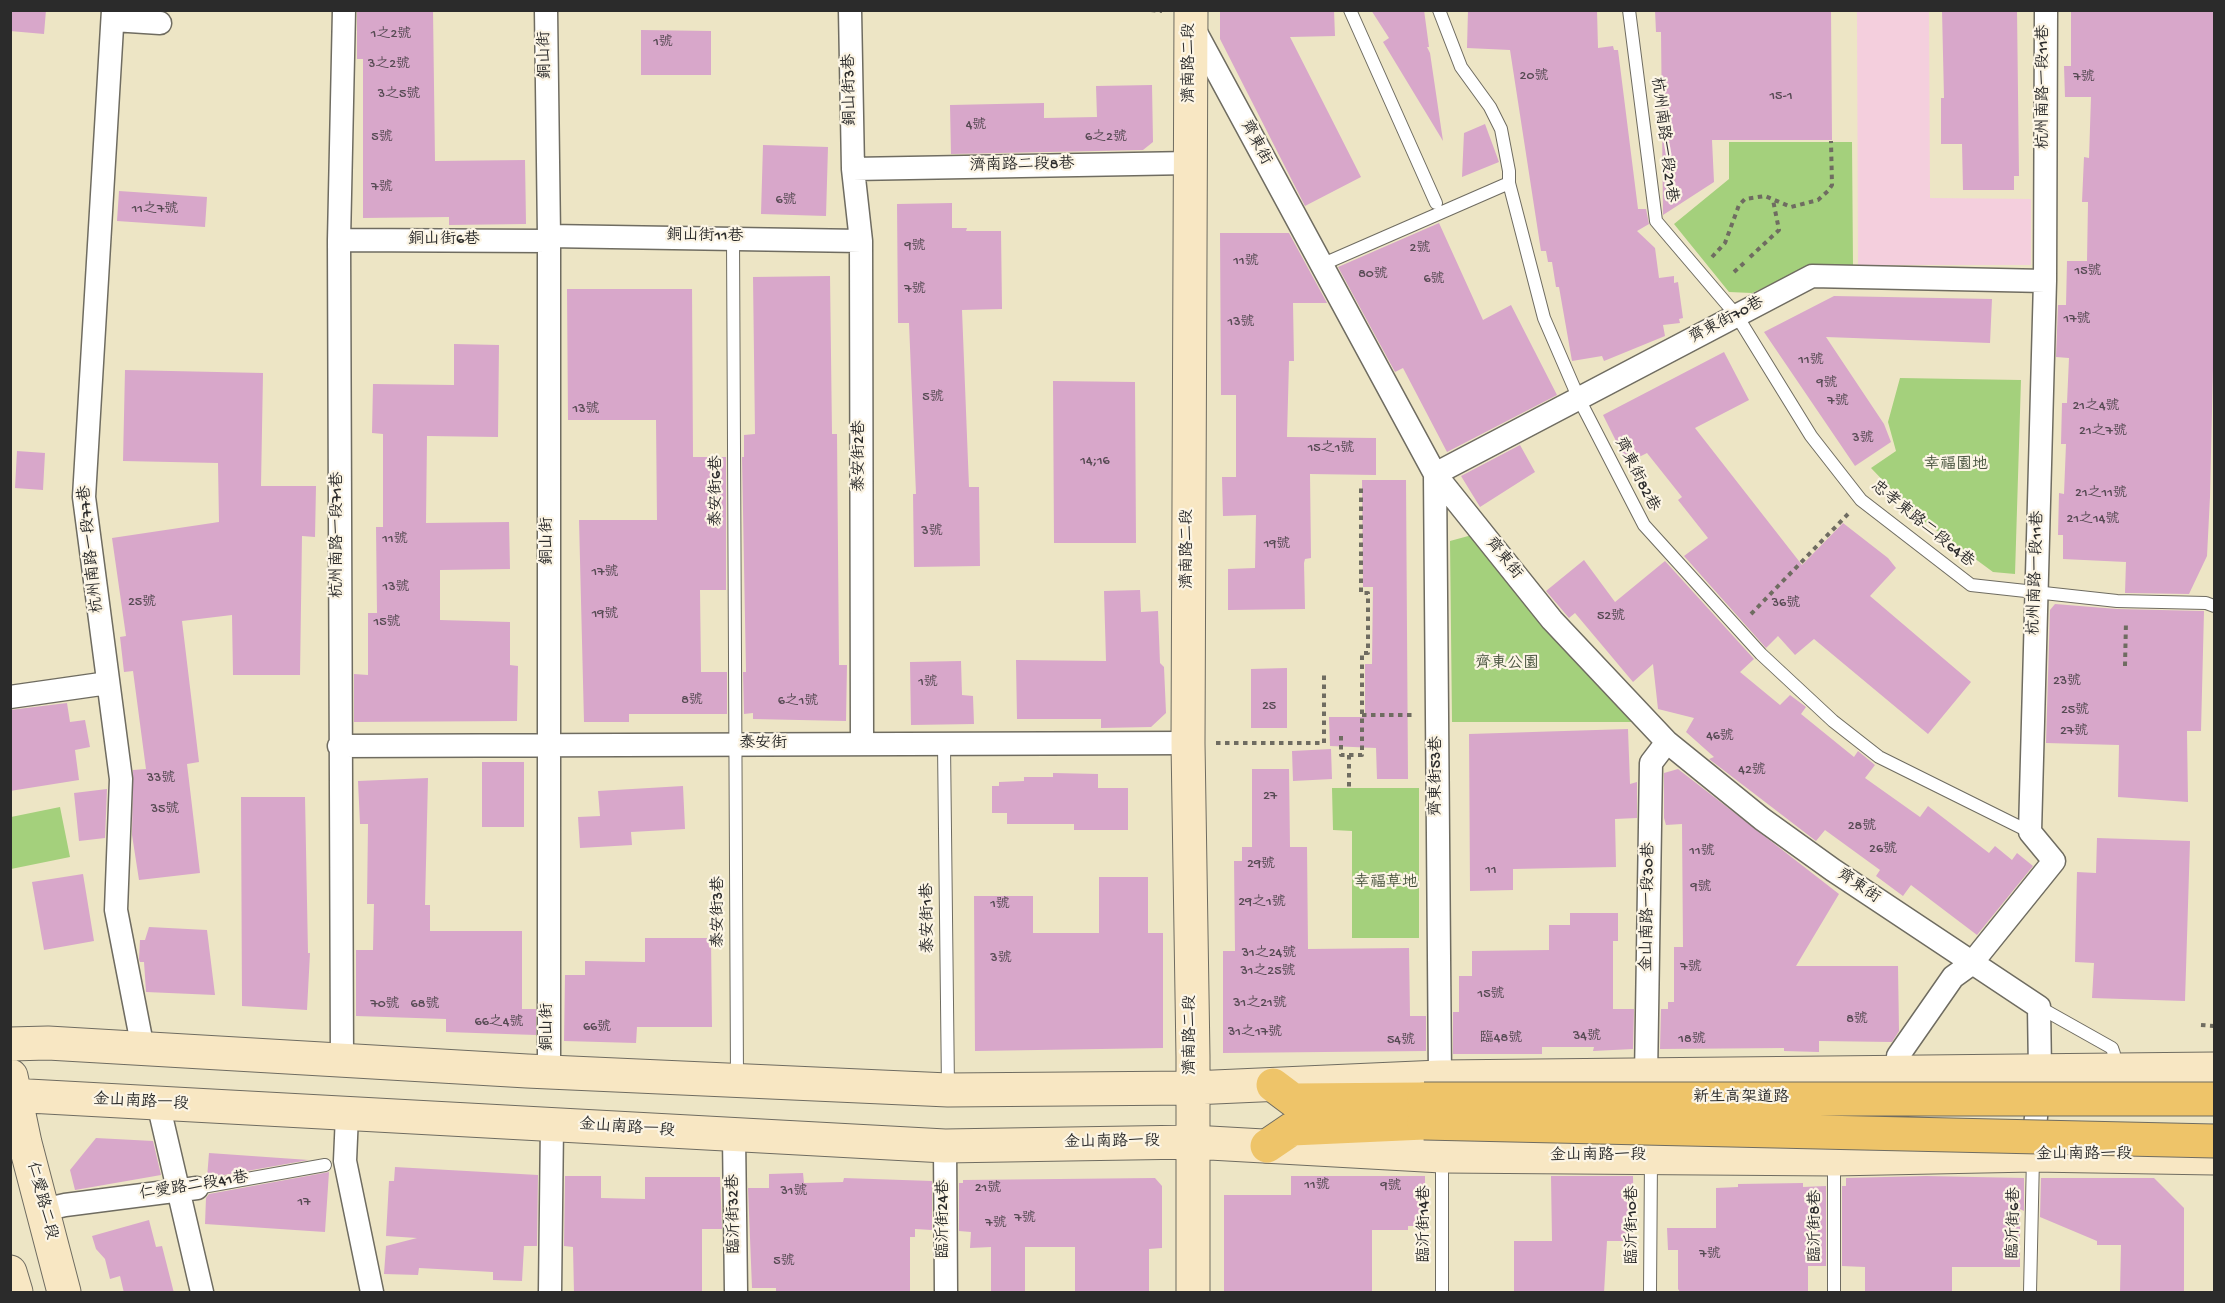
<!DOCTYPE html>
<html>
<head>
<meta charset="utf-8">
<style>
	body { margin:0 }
	#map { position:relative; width:2225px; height:1303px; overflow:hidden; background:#ede5c5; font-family:"Gochi Hand",sans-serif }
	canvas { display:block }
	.frame { position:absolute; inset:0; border:12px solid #2b2b2b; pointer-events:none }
</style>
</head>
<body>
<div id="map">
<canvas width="2225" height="1303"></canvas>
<div class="frame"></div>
</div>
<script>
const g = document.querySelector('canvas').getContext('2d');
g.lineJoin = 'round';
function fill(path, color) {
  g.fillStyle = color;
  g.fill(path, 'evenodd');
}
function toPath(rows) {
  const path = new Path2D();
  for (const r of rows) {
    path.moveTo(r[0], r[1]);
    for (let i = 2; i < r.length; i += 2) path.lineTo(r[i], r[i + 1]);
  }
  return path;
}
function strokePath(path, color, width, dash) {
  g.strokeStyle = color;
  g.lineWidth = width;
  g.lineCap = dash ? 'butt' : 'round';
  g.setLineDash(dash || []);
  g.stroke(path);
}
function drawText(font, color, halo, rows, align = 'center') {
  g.font = font + ' "Gochi Hand","LXGW WenKai TC",sans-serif';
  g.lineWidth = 4.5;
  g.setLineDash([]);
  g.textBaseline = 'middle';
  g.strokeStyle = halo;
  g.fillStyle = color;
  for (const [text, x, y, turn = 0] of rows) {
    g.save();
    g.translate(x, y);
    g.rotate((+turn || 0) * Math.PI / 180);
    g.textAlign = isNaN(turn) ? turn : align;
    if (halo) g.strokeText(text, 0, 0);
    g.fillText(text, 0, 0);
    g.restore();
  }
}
fill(toPath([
	[1857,11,1929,11,1930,198,2031,199,2031,265,1858,265]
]), '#f4cfdd');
fill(toPath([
	[1729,142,1852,142,1853,266,1811,266,1752,293,1729,292,1674,224,1729,179],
	[1900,378,2021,380,2015,574,1993,572,1917,516,1871,468,1896,451,1888,422],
	[1472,535,1636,722,1452,722,1450,541],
	[1332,788,1419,788,1419,938,1352,938,1352,831,1333,830],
	[60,807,70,857,11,869,11,817]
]), '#a4d07c');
fill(toPath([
	[10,10,46,10,44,34,10,31],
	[357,10,433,10,435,161,525,160,526,224,449,225,449,217,363,218,363,59,357,59],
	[1220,10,1334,10,1335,36,1290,37,1361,177,1305,206,1220,39],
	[1371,10,1424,10,1429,47,1427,47,1430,53,1443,141,1383,42,1389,38],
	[1468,10,1597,10,1598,48,1613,46,1614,50,1618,50,1638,209,1646,209,1649,224,1637,231,1655,248,1659,278,1674,276,1674,283,1678,282,1683,318,1679,319,1680,323,1663,325,1665,336,1604,361,1602,356,1572,361,1559,287,1556,287,1552,262,1548,262,1546,251,1541,251,1510,50,1467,48],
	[1655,10,1831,10,1832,140,1712,140,1714,182,1663,215,1661,32,1656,32],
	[1942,10,2017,10,2019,176,2014,176,2014,190,1963,190,1962,144,1941,144,1941,98,1944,98],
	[2071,10,2214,10,2214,325,2210,497,2207,556,2189,594,2125,593,2126,562,2063,559,2063,535,2058,535,2059,493,2064,494,2066,444,2061,444,2062,403,2067,403,2069,358,2056,357,2058,305,2066,305,2067,261,2087,261,2088,202,2082,202,2084,157,2089,158,2091,97,2065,97,2064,66,2071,66],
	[641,30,711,31,711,75,641,75],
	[1152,85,1153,142,1143,150,951,154,950,105,1044,103,1044,118,1097,117,1096,86],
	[1485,124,1499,162,1462,177,1464,133],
	[763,145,828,147,826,216,761,214],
	[119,191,207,197,205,227,117,221],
	[952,203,952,228,967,228,966,231,1001,231,1002,309,962,310,969,487,979,487,980,566,914,567,913,494,916,494,909,323,898,323,897,204],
	[1439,223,1483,320,1511,305,1557,395,1447,452,1403,368,1395,372,1338,267],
	[1220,233,1289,233,1327,303,1293,303,1294,361,1289,361,1287,437,1376,438,1376,475,1310,474,1311,558,1305,559,1304,563,1305,609,1228,610,1228,569,1255,568,1256,515,1223,516,1222,477,1236,477,1236,395,1221,395],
	[830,276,832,434,837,434,839,665,847,665,846,721,753,719,753,713,744,714,743,672,746,672,742,457,744,457,744,435,755,434,753,277],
	[567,289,692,289,693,457,726,457,726,590,700,590,701,672,727,672,727,714,629,714,629,722,584,722,579,520,657,520,656,420,568,420],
	[1834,296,1992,299,1990,343,1826,337,1884,424,1891,442,1855,466,1764,332],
	[454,344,499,345,498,437,427,436,426,523,509,522,510,569,440,570,440,620,510,622,510,665,518,666,517,721,354,722,354,674,368,675,368,613,377,613,376,527,383,527,383,434,372,433,373,384,454,385],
	[1724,352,1749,400,1695,428,1802,565,1843,523,1888,558,1896,568,1870,596,1971,682,1928,734,1814,639,1795,655,1778,636,1766,648,1684,556,1708,538,1678,500,1682,497,1647,453,1627,463,1603,415],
	[125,370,263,373,261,486,316,486,315,537,302,536,300,675,233,675,232,615,182,621,199,762,187,764,200,873,139,880,132,835,133,770,146,769,133,671,124,672,120,637,126,636,112,538,219,522,218,463,123,461],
	[1053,381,1135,382,1136,543,1054,543],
	[1520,445,1535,472,1480,507,1461,476],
	[17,451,45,453,43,490,15,488],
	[1362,480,1406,480,1408,779,1377,779,1376,748,1330,746,1329,717,1365,717,1365,664,1372,664,1373,587,1363,587],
	[1584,560,1615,602,1665,561,1754,659,1740,672,1780,705,1790,695,1806,707,1801,714,1854,757,1858,751,1875,765,1865,778,1920,817,1928,806,1989,853,1995,846,2012,860,2017,853,2033,866,1977,935,1911,885,1903,896,1876,876,1880,870,1825,830,1816,841,1709,759,1714,757,1686,732,1694,718,1658,709,1653,664,1633,682,1575,613,1569,618,1546,591],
	[1140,590,1141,612,1158,611,1160,663,1164,667,1166,713,1151,727,1101,728,1101,719,1017,719,1016,660,1106,661,1104,591],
	[2055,604,2117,609,2204,611,2201,731,2187,731,2188,802,2118,797,2119,745,2046,743,2050,610],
	[961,661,962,695,973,696,974,724,911,725,910,662],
	[1287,668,1287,728,1251,728,1251,669],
	[67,703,70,722,85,720,90,747,75,750,79,780,10,791,10,710],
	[1628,729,1630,784,1637,782,1637,818,1615,819,1616,867,1513,869,1513,890,1470,891,1469,734],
	[1331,749,1332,779,1293,781,1292,751],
	[482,762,524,762,524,827,482,827],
	[1252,769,1289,769,1290,847,1307,847,1308,949,1409,948,1410,1016,1426,1016,1426,1051,1223,1053,1223,951,1235,951,1234,861,1242,861,1242,847,1252,847],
	[1678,769,1839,894,1796,966,1898,966,1899,1031,1892,1042,1819,1041,1819,1052,1784,1051,1784,1048,1660,1049,1661,1009,1668,1009,1668,1002,1674,1002,1674,947,1683,947,1682,824,1666,825,1664,818,1664,773],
	[1053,773,1098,774,1098,788,1128,788,1128,830,1074,830,1074,824,1007,824,1007,813,992,813,992,786,999,786,999,782,1024,781,1024,777,1053,777],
	[428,778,425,905,430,905,430,931,522,931,522,1009,536,1009,536,1035,446,1032,446,1019,356,1016,356,950,373,950,374,904,367,904,368,824,360,824,358,781],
	[683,786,685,829,631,832,632,845,580,848,578,817,600,816,598,791],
	[107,789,105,838,79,841,74,793],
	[241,797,305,797,308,953,310,953,307,1010,242,1006],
	[2097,838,2190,841,2185,1001,2092,998,2094,963,2075,962,2077,872,2096,873],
	[83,874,94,941,44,950,32,882],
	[1099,877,1148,877,1148,933,1163,933,1163,1048,975,1051,974,896,1033,896,1033,933,1099,933],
	[1570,913,1618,913,1618,941,1613,941,1613,1009,1634,1009,1633,1049,1593,1051,1594,1047,1542,1047,1542,1054,1453,1054,1453,1012,1459,1012,1459,976,1472,976,1472,951,1549,950,1549,925,1570,925],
	[149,927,207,930,215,995,146,992,144,962,140,962,139,959,140,940,145,940],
	[645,938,711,938,712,1027,637,1027,636,1043,564,1041,565,975,585,975,585,961,645,962],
	[96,1138,153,1141,161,1175,75,1190,70,1170],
	[209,1153,309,1160,207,1178],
	[395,1167,538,1175,537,1246,524,1246,522,1281,493,1280,493,1272,419,1268,418,1275,384,1274,386,1246,417,1238,386,1236,389,1181,394,1181],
	[329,1172,325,1232,205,1224,206,1198,209,1194],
	[803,1173,804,1183,843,1182,844,1178,932,1181,932,1230,915,1229,915,1237,910,1237,910,1293,776,1293,776,1288,752,1288,748,1188,769,1188,769,1174],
	[565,1176,601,1176,601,1198,645,1199,645,1177,720,1177,722,1229,702,1229,702,1293,574,1293,573,1247,564,1246],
	[1291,1176,1425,1176,1425,1226,1408,1226,1408,1230,1372,1230,1372,1293,1224,1293,1224,1195,1291,1195],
	[1551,1176,1633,1176,1634,1241,1607,1241,1604,1293,1514,1293,1514,1241,1552,1241],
	[1926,1176,2024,1178,2024,1211,2020,1209,2020,1267,1952,1267,1952,1293,1865,1293,1865,1267,1842,1266,1842,1186,1846,1186,1846,1178],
	[1155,1178,1162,1186,1162,1248,1149,1249,1149,1293,1075,1293,1075,1247,1025,1247,1025,1293,991,1293,991,1247,970,1248,971,1232,959,1231,959,1183,963,1183,963,1180],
	[2041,1178,2154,1178,2184,1208,2184,1293,2120,1293,2121,1245,2097,1245,2097,1241,2040,1217],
	[1803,1183,1803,1187,1826,1186,1826,1266,1808,1266,1808,1293,1681,1293,1678,1289,1678,1250,1668,1250,1667,1228,1716,1228,1716,1188,1738,1187,1738,1184],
	[149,1220,156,1247,162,1246,174,1293,124,1293,120,1276,110,1279,105,1259,96,1249,92,1236]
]), '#d8a7ca');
const lane = toPath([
	[1350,10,1436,203],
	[1439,10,1461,67,1490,107,1501,129,1509,171,1509,183,1544,318,1579,399,1644,525,1761,654,1833,721,1879,757,2030,832],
	[1629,10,1656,221,1737,316,1811,436,1861,500,1971,585,2117,601,2206,603,2214,606],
	[733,237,737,1079],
	[1321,265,1509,183],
	[944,745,948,1089],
	[2039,1007,2112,1048,2114,1054],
	[197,1188,325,1165],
	[1442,1292,1442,1159],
	[1650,1292,1651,1158],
	[1834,1292,1834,1159],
	[2030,1292,2033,1157]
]);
const street = toPath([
	[113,10,84,497,121,779,116,910,143,1049],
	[546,10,549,236,549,1072],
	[850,10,853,169,861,241,862,744],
	[113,20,160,23],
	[1193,27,1435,474,1552,620,1667,742,1762,819,1833,870,2039,1007,2040,1071,2033,1151],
	[853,169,1190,163],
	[549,236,861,241],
	[339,240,549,241],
	[10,697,108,683],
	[339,746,1188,743],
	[342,1060,339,240,344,10],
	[1898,1071,1898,1056,1953,977,1971,964,2054,861,2030,832,2045,281,2046,10],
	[1440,1077,1435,474,1812,276,2045,281],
	[1646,1077,1651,763,1667,742],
	[158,1103,202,1292],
	[347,1115,345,1161,372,1292],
	[734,1136,736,1292],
	[945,1146,946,1292],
	[43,1210,65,1205,197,1188],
	[550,1292,552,1124]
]);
const secondary = toPath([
	[1191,10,1188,743,1193,1057,1193,1292],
	[10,1044,48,1043,527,1071,948,1090,1192,1088,1440,1077,2214,1069],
	[11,1076,25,1143,64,1292],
	[10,1095,945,1146,1192,1142,1442,1156,1834,1159,2033,1155,2214,1158],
	[10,1272,16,1292]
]);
const highway = toPath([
	[1273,1085,1293,1100,1424,1099],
	[1267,1146,1292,1129,1424,1123]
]);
strokePath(lane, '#6f6c61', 14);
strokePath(street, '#6f6c61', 25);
strokePath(secondary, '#6f6c61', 35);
strokePath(highway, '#6f6c61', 35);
strokePath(toPath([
	[1151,10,1162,11],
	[1712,257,1725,243,1739,205,1745,199,1765,196,1791,207,1818,200,1828,191,1832,185,1831,141],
	[1750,257,1779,230,1773,200],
	[1734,272,1744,263],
	[1751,614,1848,514],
	[1511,660,1516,665,1521,664],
	[2125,666,2126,621],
	[1362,715,1412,715],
	[1341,736,1341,755,1362,755,1362,653,1368,653,1368,593,1361,593,1361,485],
	[1216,743,1324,743,1324,674],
	[1349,755,1349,788],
	[2201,1025,2214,1026]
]), '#6f6c61', 4, [4.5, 4.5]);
strokePath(lane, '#fff', 12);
strokePath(street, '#fff', 22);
strokePath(secondary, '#f8e7c3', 33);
strokePath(highway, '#eec469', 33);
const highwayBridge = toPath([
	[1424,1099,2214,1099],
	[1424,1123,2214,1141]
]);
strokePath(highwayBridge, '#6f6c61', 35, []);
strokePath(highwayBridge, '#eec469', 33);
drawText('14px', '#564a53', null, [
	["1之2號",391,35],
	["1號",663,43],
	["3之2號",389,65],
	["20號",1534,77],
	["7號",2084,78],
	["3之5號",399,95],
	["15-1",1781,97],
	["4號",976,126],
	["5號",382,138],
	["6之2號",1106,138],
	["7號",382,188],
	["6號",786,201],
	["11之7號",155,210],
	["9號",915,247],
	["2號",1420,249],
	["11號",1246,262],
	["15號",2088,272],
	["80號",1373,275],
	["6號",1434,280],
	["7號",915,290],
	["17號",2077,320],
	["13號",1241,323],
	["11號",1811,361],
	["9號",1827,384],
	["5號",933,398],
	["7號",1838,402],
	["21之4號",2096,407],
	["13號",586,410],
	["21之7號",2103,432],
	["3號",1863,439],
	["15之1號",1331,449],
	["14;16",1095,462],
	["21之11號",2101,494],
	["21之14號",2093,520],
	["3號",932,532],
	["11號",395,540],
	["19號",1277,545],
	["17號",605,573],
	["13號",396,588],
	["25號",142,603],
	["36號",1786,604],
	["19號",605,615],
	["52號",1611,617],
	["15號",387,623],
	["23號",2067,682],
	["1號",928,683],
	["8號",692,701],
	["6之1號",798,702],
	["25",1269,707],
	["25號",2075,711],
	["27號",2074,732],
	["46號",1720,737],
	["42號",1752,771],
	["33號",161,779],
	["27",1270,797],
	["35號",165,810],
	["28號",1862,827],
	["26號",1883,850],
	["11號",1702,852],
	["29號",1261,865],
	["11",1491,871],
	["9號",1701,888],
	["29之1號",1262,903],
	["1號",1000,905],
	["31之24號",1269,954],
	["3號",1001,959],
	["7號",1691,968],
	["31之25號",1268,972],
	["15號",1491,995],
	["31之21號",1260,1004],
	["70號",385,1005],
	["68號",425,1005],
	["8號",1857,1020],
	["66之4號",499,1023],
	["66號",597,1028],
	["31之17號",1255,1033],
	["34號",1587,1037],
	["臨48號",1501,1039],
	["18號",1692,1040],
	["54號",1401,1041],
	["11號",1317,1186],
	["9號",1391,1187],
	["21號",988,1189],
	["31號",794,1192],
	["17",304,1203],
	["7號",1025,1219],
	["7號",996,1224],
	["7號",1710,1255],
	["5號",784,1262]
]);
drawText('16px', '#2b2b2b', '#fcf5e5', [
	["銅山街",546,55,-91],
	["濟南路二段",1191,63,-90],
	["杭州南路一段11巷",2045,87,-90],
	["銅山街3巷",851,90,-91],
	["杭州南路一段21巷",1663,140,83],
	["齊東街",1255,143,62],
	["濟南路二段8巷",1022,166,-1],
	["銅山街11巷",705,237,1],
	["銅山街6巷",444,241],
	["齊東街70巷",1727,321,-28],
	["泰安街2巷",861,456,-90],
	["齊東街82巷",1636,475,63],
	["泰安街6巷",718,491,-90],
	["忠孝東路二段64巷",1922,525,39],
	["杭州南路一段71巷",339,535,-90],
	["銅山街",549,541,-90],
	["杭州南路一段77巷",92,549,-96],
	["濟南路二段",1189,549,-90],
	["齊東街",1503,559,51],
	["杭州南路一段11巷",2037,573,-88],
	["泰安街",763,745],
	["齊東街53巷",1438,776,-90],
	["齊東街",1858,887,34],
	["金山南路一段30巷",1649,907,-89],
	["泰安街3巷",720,912,-90],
	["泰安街1巷",929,918,-91],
	["銅山街",549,1027,-90],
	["濟南路二段",1192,1035,-90],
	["新生高架道路",1741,1099],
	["金山南路一段",141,1103,3],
	["金山南路一段",627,1129,4],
	["金山南路一段",1112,1143,-1],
	["金山南路一段",2084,1156],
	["金山南路一段",1598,1157],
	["仁愛路二段41巷",194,1187,-9],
	["仁愛路二段",41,1201,75],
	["臨沂街32巷",735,1214,-91],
	["臨沂街24巷",945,1219,-90],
	["臨沂街6巷",2015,1223,-89],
	["臨沂街14巷",1426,1224,-90],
	["臨沂街10巷",1634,1225,-90],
	["臨沂街8巷",1817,1226,-90]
]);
drawText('16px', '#49543f', '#fcf5e5', [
	["幸福園地",1956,466],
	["齊東公園",1507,665],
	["幸福草地",1386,884]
]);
</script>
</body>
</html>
